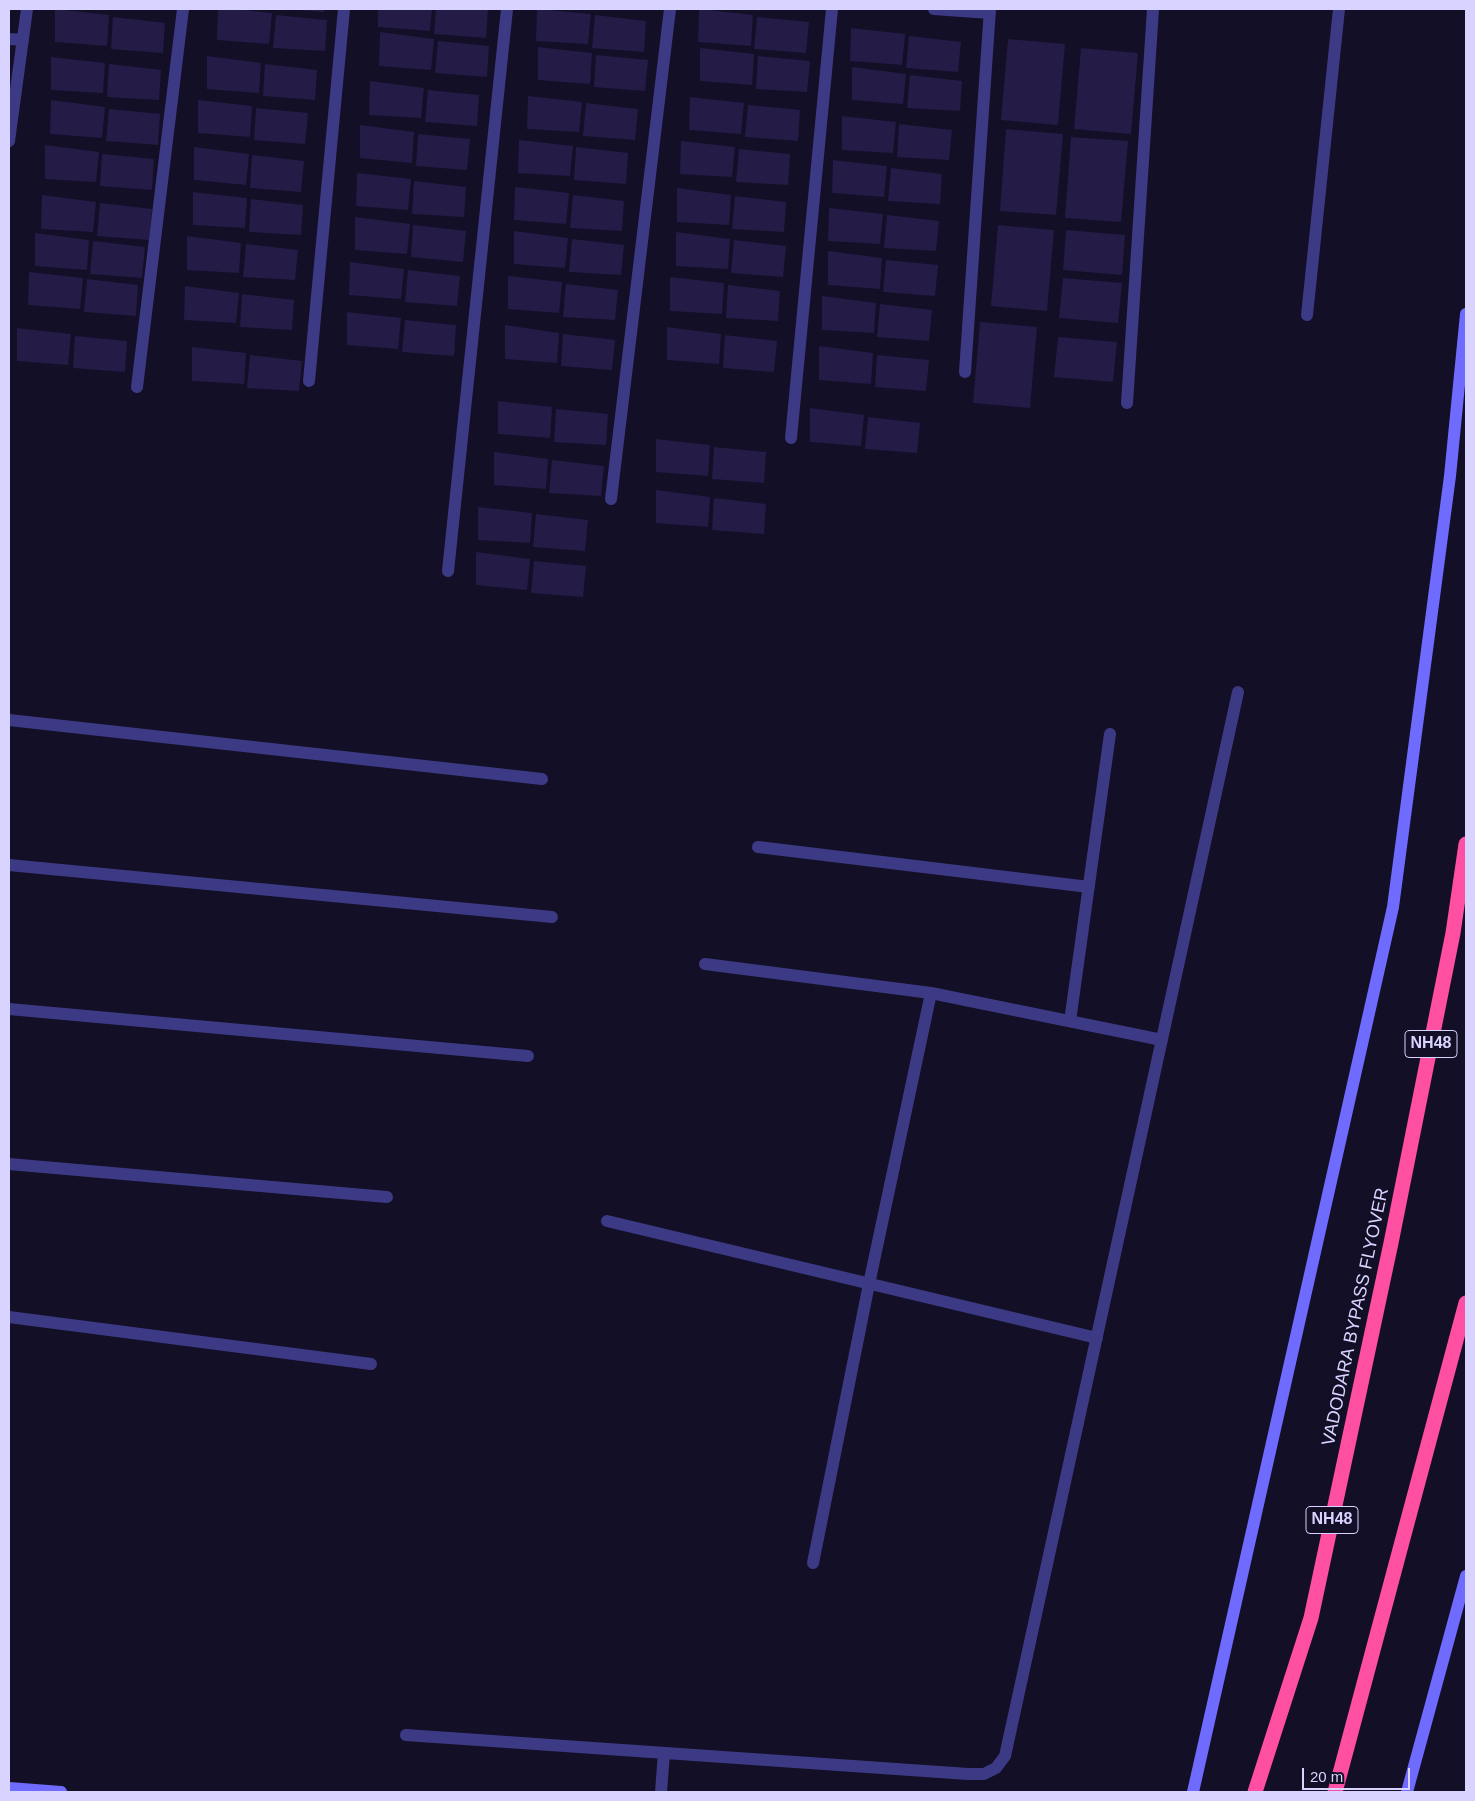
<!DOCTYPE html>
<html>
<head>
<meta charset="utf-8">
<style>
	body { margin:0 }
	#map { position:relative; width:1475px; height:1801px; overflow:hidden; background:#130f26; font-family:Arial,sans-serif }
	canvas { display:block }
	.frame { position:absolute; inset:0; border:10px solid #d9d4ff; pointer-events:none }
	.scale { position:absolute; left:1302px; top:1768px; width:108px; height:22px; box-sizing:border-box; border:2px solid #d9d4ff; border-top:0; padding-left:6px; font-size:15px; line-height:18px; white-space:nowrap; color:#d9d4ff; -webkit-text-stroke:4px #130f26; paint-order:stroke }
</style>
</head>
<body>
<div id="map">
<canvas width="1475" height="1801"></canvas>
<div class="frame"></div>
<div class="scale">20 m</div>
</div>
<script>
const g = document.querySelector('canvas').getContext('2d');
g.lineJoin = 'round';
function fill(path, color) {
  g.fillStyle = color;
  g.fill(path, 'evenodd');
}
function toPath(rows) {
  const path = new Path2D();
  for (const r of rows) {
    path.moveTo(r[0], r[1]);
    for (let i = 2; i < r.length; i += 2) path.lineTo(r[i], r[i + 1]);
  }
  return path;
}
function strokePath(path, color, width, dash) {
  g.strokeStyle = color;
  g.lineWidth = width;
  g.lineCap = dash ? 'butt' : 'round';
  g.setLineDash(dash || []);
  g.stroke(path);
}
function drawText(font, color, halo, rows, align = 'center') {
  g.font = font + ' Arial,sans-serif';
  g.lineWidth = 4;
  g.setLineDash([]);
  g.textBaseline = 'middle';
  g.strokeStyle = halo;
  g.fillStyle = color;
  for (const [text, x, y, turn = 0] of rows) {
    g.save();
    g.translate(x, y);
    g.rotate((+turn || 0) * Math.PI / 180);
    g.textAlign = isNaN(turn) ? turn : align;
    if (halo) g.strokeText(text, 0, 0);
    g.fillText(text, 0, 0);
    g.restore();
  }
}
fill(toPath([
	[55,9,109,15,107,46,55,42],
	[218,9,234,9,272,13,269,44,217,40],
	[298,9,324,9,324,12,298,10],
	[378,9,432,9,430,31,378,27],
	[436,9,488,9,486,38,434,34],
	[537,9,591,14,588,44,536,41],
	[699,9,753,15,751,46,698,42],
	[276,15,327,20,325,51,273,48],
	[595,15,646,21,644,52,592,48],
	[113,17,165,23,163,53,111,49],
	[757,17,809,22,806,53,754,49],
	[851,28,905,34,902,65,850,61],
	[380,32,434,39,431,70,379,66],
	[909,36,961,42,958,72,906,68],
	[1008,39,1065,44,1058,125,1001,120],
	[438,41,489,46,487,77,435,73],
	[538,47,592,53,590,84,538,80],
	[700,48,754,54,752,85,700,81],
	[1081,48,1138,53,1131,134,1074,129],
	[596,55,648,60,645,91,594,87],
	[207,56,261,63,259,93,207,89],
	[758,56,810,61,807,92,756,89],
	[51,57,105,63,103,93,51,90],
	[109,64,161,70,159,100,107,97],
	[265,64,317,70,315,100,263,96],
	[852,67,906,74,903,104,852,100],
	[910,75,962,81,960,111,907,108],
	[370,81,424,88,421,118,369,115],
	[428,90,479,95,477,126,425,122],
	[528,96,582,102,579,132,527,129],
	[690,97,744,103,741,134,689,130],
	[51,100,105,107,102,138,50,134],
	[198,100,252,106,250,137,198,133],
	[586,103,638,109,635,140,583,136],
	[748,105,800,110,798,141,745,137],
	[256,108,308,113,305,144,254,140],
	[109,109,160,114,158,145,106,141],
	[842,116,896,122,893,153,842,150],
	[899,124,952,130,949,160,897,157],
	[360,125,414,132,412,163,360,158],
	[1006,129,1063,134,1056,215,1000,211],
	[418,134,470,139,467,170,416,166],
	[1071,137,1128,141,1121,222,1065,218],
	[519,140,573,146,570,176,518,173],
	[681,141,735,147,732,177,680,174],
	[45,145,99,152,96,182,45,179],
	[194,147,249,154,246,185,194,180],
	[576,147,628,153,626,184,574,180],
	[739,149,790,154,788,185,736,182],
	[102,154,154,159,152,190,100,186],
	[252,155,304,161,301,192,250,188],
	[833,160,887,166,884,197,832,193],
	[891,168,942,174,940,204,888,201],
	[357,173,411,179,408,210,356,206],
	[414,181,466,187,464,217,412,214],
	[515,187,569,193,566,224,514,220],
	[677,188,731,195,729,225,677,222],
	[193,192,247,198,245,228,193,225],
	[42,195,96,202,93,232,41,229],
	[573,195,624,201,622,231,570,228],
	[735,196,786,202,784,232,732,229],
	[251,199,303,205,301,235,249,232],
	[100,203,152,209,149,240,97,236],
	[829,208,883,214,880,244,828,241],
	[887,215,939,221,936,251,884,248],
	[355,217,410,224,407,254,355,250],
	[413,225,466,231,463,262,411,257],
	[998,225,1054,230,1047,311,991,306],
	[1066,230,1125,235,1122,275,1063,270],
	[514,231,568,238,565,268,514,264],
	[676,232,730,239,728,269,676,266],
	[35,233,89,240,87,270,35,266],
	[187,236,241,243,239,273,187,270],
	[572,239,624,245,621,275,569,272],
	[734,240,786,246,783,277,731,273],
	[93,241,145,247,142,278,90,274],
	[246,244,298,250,295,280,243,277],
	[828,251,882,258,880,289,828,285],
	[886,260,938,265,935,296,883,292],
	[350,262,404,269,401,299,349,295],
	[408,270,460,276,457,306,405,302],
	[29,272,83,278,80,309,28,305],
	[508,276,562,282,559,313,508,309],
	[670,277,724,283,722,314,670,311],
	[1063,278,1122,283,1118,323,1059,318],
	[87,279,138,285,136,316,84,312],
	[566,284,618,290,615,320,563,317],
	[728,285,780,291,778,321,726,318],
	[185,286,239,293,236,323,184,320],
	[242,294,294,300,292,330,240,327],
	[822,296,876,303,874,333,822,330],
	[880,304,932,310,929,341,877,337],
	[347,312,401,318,398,349,347,345],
	[405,320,456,325,454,356,402,352],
	[980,322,1037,327,1030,408,973,403],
	[505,325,559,333,557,363,505,359],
	[667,327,721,334,719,364,667,360],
	[17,328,71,334,68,365,17,361],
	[563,334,615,340,612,370,561,366],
	[725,335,777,341,774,372,723,368],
	[75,336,127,341,125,372,73,368],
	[1058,337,1117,342,1113,382,1054,377],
	[819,346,873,353,871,384,819,380],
	[192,347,246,353,244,384,192,381],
	[250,355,302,361,299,391,247,388],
	[877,355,929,360,926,391,875,387],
	[498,401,552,407,550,438,498,434],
	[810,408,864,415,861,446,810,442],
	[556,409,608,414,606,445,554,442],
	[868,417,920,423,917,453,865,449],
	[656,439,710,445,708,476,656,472],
	[714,447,766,452,764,483,712,479],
	[494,452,548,459,546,489,494,485],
	[552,460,604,466,601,496,549,493],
	[656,490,710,497,708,527,656,523],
	[714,498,766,504,764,534,712,530],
	[478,507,532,513,530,543,478,540],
	[536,514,588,520,585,551,533,547],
	[476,552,530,559,527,590,476,585],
	[534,561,586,566,583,597,531,593]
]), '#241b47');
strokePath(toPath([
	[758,847,1089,887],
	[705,964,931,993,1162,1040],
	[1070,1021,1110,734],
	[607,1221,1097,1338],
	[813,1563,869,1284,931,993],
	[406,1735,968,1774,984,1774,996,1768,1005,1756,1238,692],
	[661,1792,664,1753]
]), '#3d3a85', 12);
strokePath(toPath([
	[934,9,990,13],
	[9,39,23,40],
	[9,141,27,9],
	[1307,315,1339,9],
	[965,372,990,9],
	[309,381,344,9],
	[137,387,183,9],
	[1127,403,1153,9],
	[791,438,832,9],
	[611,499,670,9],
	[448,571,507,9],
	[9,720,542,779],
	[9,865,552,917],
	[9,1009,528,1056],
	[9,1164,387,1197],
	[9,1317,371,1364]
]), '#3d3a85', 12);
strokePath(toPath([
	[9,1788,61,1792],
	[1193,1792,1393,907,1450,476,1466,314],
	[1407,1792,1466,1576]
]), '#6f6bff', 12);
strokePath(toPath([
	[1255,1792,1311,1618,1391,1243,1453,933,1466,844],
	[1335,1792,1466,1303]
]), '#ff4fa3', 15);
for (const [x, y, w] of [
	[1431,1044,52],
	[1332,1520,52]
]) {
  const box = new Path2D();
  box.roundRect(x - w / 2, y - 13.5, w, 27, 4);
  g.fillStyle = '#130f26';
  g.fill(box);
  strokePath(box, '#d9d4ff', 1);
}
drawText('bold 16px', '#d9d4ff', null, [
	["NH48",1431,1044],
	["NH48",1332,1520]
]);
drawText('18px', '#d9d4ff', '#130f26', [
	["VADODARA BYPASS FLYOVER",1356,1317,-78]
]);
</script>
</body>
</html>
